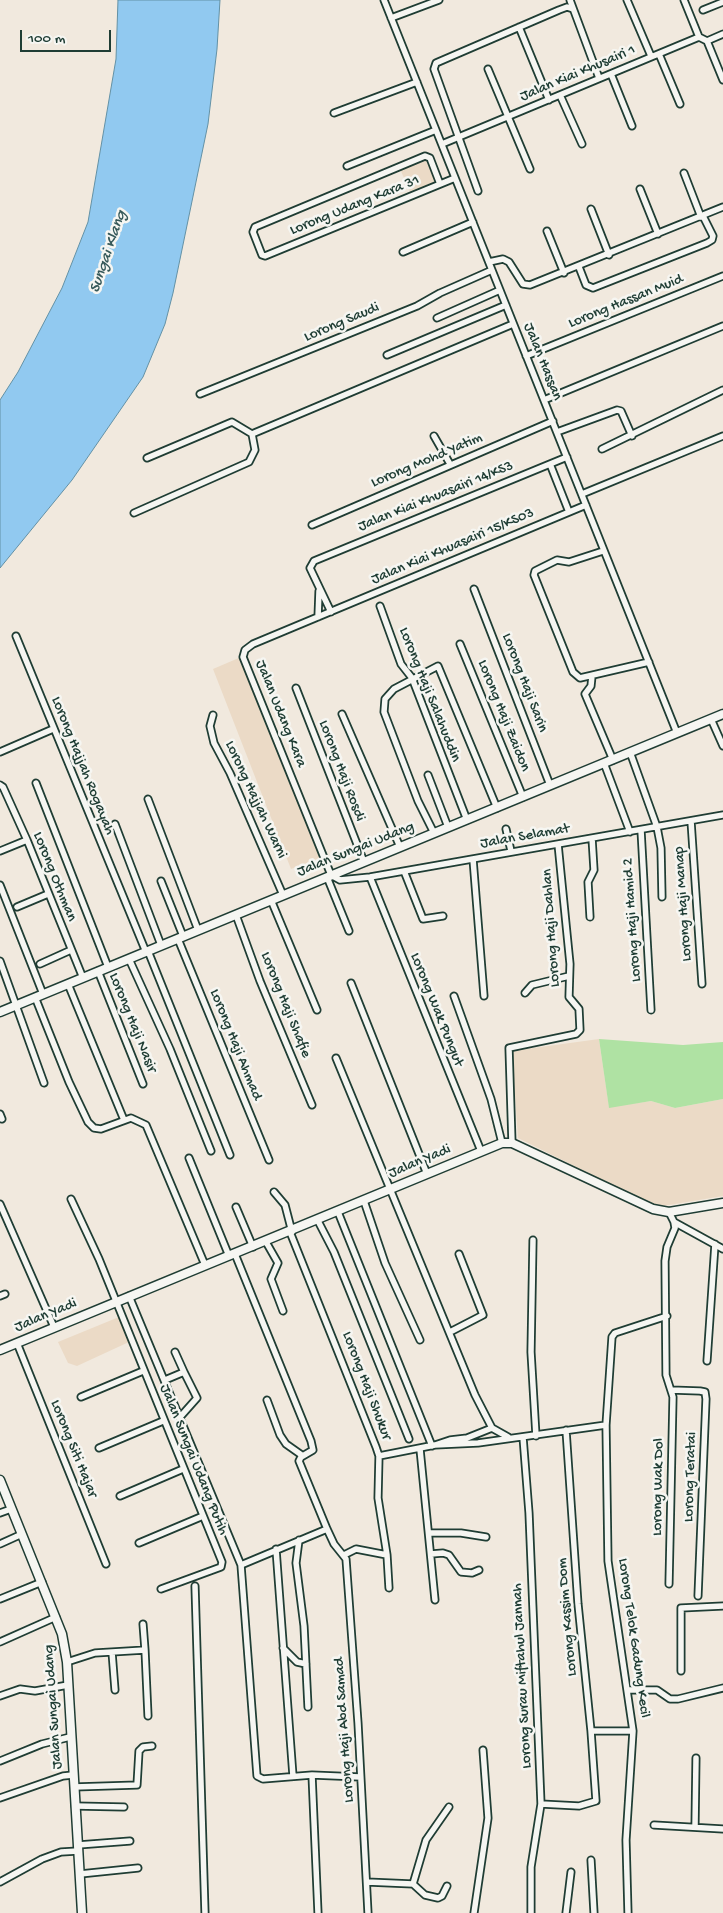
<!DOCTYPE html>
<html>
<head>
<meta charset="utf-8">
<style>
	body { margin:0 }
	#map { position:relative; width:723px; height:1913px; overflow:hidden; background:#f1e9de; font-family:"Gochi Hand",sans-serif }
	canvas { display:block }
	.scale { position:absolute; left:20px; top:30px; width:91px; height:22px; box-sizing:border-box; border:2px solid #1f3d34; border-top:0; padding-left:6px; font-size:15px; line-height:18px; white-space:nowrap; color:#1f3d34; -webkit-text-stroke:4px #f6f6f2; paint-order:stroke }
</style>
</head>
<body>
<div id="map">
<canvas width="723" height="1913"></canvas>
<div class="scale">100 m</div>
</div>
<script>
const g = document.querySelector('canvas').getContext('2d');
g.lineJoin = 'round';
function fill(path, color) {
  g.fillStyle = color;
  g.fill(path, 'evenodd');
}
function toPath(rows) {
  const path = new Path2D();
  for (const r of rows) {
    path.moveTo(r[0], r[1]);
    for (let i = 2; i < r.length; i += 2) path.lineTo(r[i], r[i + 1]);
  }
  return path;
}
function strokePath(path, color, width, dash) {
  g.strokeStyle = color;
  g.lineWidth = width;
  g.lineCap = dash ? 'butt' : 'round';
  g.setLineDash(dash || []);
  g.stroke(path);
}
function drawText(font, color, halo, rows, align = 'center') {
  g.font = font + ' "Gochi Hand",sans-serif';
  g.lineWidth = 5;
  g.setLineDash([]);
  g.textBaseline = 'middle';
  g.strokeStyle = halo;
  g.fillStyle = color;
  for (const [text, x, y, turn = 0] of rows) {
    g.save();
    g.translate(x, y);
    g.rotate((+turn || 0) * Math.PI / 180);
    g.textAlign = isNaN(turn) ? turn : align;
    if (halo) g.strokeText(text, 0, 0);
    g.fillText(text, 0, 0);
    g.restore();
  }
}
fill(toPath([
	[426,158,437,183,411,194,400,169],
	[241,657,322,857,291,869,213,669],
	[599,1039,609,1107,651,1101,675,1108,723,1099,723,1196,657,1207,518,1138,512,1051],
	[119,1317,129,1342,77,1366,68,1363,58,1342]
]), '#ebdac6');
fill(toPath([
	[599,1039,683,1045,723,1042,723,1099,675,1108,651,1101,609,1108]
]), '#afe2a3');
const water = toPath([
	[118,0,220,0,217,49,208,124,173,293,165,324,143,377,72,480,0,568,0,400,18,372,62,288,88,222,116,59,118,0]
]);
fill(water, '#91c9f0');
strokePath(water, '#6391a5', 1);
const street = toPath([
	[384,0,677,733],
	[570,0,599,78],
	[627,0,651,56],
	[684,0,699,37],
	[703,10,723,2],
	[391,18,439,0],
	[519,27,549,100],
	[707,41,723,80],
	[659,54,680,104],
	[488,69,530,169],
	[611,74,632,126],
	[560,95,582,144],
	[334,113,417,82],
	[442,144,699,37,707,41,723,34],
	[347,166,436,130],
	[684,173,701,217],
	[440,184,430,158,425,156,255,227,253,232,262,255,265,256,455,178],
	[640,189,658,234],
	[478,191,434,69,436,63,559,10,567,7,573,9],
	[591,209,609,255],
	[547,231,564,273],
	[403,252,473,222],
	[489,262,503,259,509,262,523,284,530,285,723,207],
	[579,267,586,285,593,288,707,243,712,240,713,236,703,216],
	[437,318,500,290],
	[387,355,506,305],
	[526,356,723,276],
	[200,394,417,306,440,293,492,270],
	[544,400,723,326],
	[557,432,617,410,621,411,632,436],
	[252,434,513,324],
	[434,436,450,464],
	[602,449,723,390],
	[550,464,569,512],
	[582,494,723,436],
	[586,505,253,644,245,650,243,657,331,875,340,880,370,877,723,815],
	[134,513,249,462,255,450,252,434,232,422,147,458],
	[312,525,553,421],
	[603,551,569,562,557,560,535,571,534,575,573,672,580,678,649,662],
	[474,589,550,785],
	[380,606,401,664,412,678,467,820],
	[331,612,310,568,314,561,567,457],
	[318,617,319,591],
	[16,636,146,952],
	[460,644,523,797],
	[592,676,591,686,585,694,613,760],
	[296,688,364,862],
	[342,714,400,847],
	[213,715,210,726,214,743,230,773,283,895],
	[711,719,723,746],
	[0,752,53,729],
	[630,752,657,827,661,848,662,897],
	[604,763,630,832],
	[428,775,448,827],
	[36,783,108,967],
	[0,785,3,787,27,840,83,978],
	[148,799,198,930],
	[691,821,702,984],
	[115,824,161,945],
	[506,829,511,851],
	[641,830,651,1010],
	[434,833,418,801,384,712,385,699,394,689,438,666,497,808],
	[0,851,27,840],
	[473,859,484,996],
	[404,871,423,919,443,916],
	[327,877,349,931],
	[370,877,481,1151],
	[161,881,183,936],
	[0,885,43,994],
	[271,900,317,1010],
	[17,907,48,894],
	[236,915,260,981,312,1105],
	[590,917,588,882,594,870,592,838],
	[178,939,269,1160],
	[148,951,230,1155],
	[129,959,170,1049,211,1151],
	[0,961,44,1083],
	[40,964,71,950],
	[98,971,143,1084],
	[351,983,427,1174],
	[68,984,124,1120],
	[525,993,532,985,569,976],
	[454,996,491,1099,502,1143],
	[35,997,69,1082,88,1122,94,1128,101,1129,131,1118,146,1125,205,1265],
	[336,1058,475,1395,492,1428,508,1437],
	[0,1114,2,1119],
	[512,1143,509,1048,576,1034,580,1030,579,1009,569,997,570,964,558,844],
	[189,1158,229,1256],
	[274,1192,285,1205,292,1232],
	[71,1199,99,1259,222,1562,221,1567,161,1589],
	[364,1201,385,1263,420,1340],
	[0,1204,54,1327],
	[236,1207,253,1247],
	[338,1212,432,1446],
	[669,1212,674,1222,723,1249],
	[318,1221,334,1252,409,1439],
	[290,1232,376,1447,379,1456,378,1498,387,1555,389,1588],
	[533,1240,531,1352,536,1436],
	[266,1242,278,1263,271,1279,283,1311],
	[235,1254,311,1441,313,1450,301,1457,299,1461,327,1529,334,1544,346,1559,358,1723,368,1913],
	[0,1296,5,1294],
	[129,1296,241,1565,257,1776,263,1779,312,1775,360,1777],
	[450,1332,483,1315,459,1254],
	[17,1343,106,1564],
	[707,1361,715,1244],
	[165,1380,184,1372,175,1352],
	[671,1390,700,1391,705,1392,706,1399,698,1596],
	[81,1397,143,1371],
	[267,1400,280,1435,286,1444,303,1456],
	[181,1416,197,1398,184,1372],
	[523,1437,529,1513,541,1804,531,1867,531,1913],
	[435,1445,450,1440,467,1438,492,1428],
	[99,1448,163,1421],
	[420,1449,435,1600],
	[379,1456,435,1445,478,1443,606,1425],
	[120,1496,183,1469],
	[0,1513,11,1509],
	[429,1533,461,1533,486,1537],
	[299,1540,296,1563,304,1626,308,1707],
	[139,1543,203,1516],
	[0,1544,22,1534],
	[276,1549,293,1776],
	[431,1554,443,1553,449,1555,461,1572,472,1573,479,1570],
	[344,1555,356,1549,387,1555],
	[241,1565,327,1529],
	[669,1584,673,1397,666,1375,665,1261,667,1247,675,1228,674,1222],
	[195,1586,205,1913],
	[0,1599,42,1582],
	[143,1624,145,1650],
	[0,1642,56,1617],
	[283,1648,297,1662,306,1664],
	[112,1652,115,1690],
	[67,1662,95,1653,145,1650,148,1716],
	[681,1671,681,1608,723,1606],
	[628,1690,657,1690,670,1699,678,1699,723,1688],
	[0,1696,20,1689,35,1691,68,1685],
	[591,1731,633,1731],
	[0,1761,42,1744,70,1737],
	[312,1775,318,1913],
	[74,1787,137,1785,139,1751,143,1747,152,1746],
	[0,1798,63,1776,73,1775],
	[541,1804,579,1806,596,1801,591,1731,578,1604,566,1430],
	[75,1806,124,1807],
	[654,1825,723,1829],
	[695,1827,696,1758],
	[78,1845,130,1841],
	[591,1860,594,1913],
	[80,1874,138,1868],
	[0,1882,42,1859,61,1852,78,1851],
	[367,1882,413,1884,426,1840,449,1807],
	[413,1884,425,1895,438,1898,442,1896,447,1886],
	[474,1913,488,1818,483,1750],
	[566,1913,571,1872],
	[628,1913,626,1840,633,1731,608,1561,606,1425,612,1337,615,1333,667,1316]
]);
const secondary = toPath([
	[0,1012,723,714],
	[0,1350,502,1143,512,1143,653,1209,669,1212,723,1203],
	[0,1480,62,1634,67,1662,82,1913]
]);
strokePath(street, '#1f3d34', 9);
strokePath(secondary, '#1f3d34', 11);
strokePath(street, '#f6f6f2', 5.5);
strokePath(secondary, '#f6f6f2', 8);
drawText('15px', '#1f3d34', '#f6f6f2', [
	["Jalan Kiai Khusairi 1",578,74,-23],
	["Lorong Udang Kara 31",355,206,-22],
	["Lorong Hassan Muid",626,302,-22],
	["Lorong Saudi",342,323,-23],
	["Jalan Hassan",542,362,68],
	["Lorong Mohd Yatim",427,461,-23],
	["Jalan Kiai Khuasairi 14/KS3",436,497,-22],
	["Jalan Kiai Khuasairi 15/KS03",453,547,-23],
	["Lorong Haji Sarin",524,683,69],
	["Lorong Haji Salahuddin",429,695,68],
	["Jalan Udang Kara",280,714,68],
	["Lorong Haji Zaidon",503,716,68],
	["Lorong Hajjah Rogayah",82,766,68],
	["Lorong Haji Rosdi",341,771,69],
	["Lorong Hajjah Warni",255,800,65],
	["Jalan Selamat",525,837,-10],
	["Jalan Sungai Udang",356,850,-22],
	["Lorong Othman",54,877,68],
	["Lorong Haji Manap",684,904,-94],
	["Lorong Haji Hamid 2",633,920,-94],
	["Lorong Haji Dahlan",552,928,-94],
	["Lorong Haji Shafie",285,1005,68],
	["Lorong Wak Pungut",436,1010,68],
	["Lorong Haji Nasir",132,1023,68],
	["Lorong Haji Ahmad",235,1045,68],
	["Jalan Yadi",420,1162,-23],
	["Jalan Yadi",46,1316,-23],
	["Lorong Haji Shukur",366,1386,69],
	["Lorong Siti Hajar",73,1449,68],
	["Jalan Sungai Udang Putih",193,1460,68],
	["Lorong Teratai",691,1477,-88],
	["Lorong Wak Dol",659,1487,-89],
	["Lorong Kassim Dom",568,1617,-95],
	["Lorong Telok Gadung Kecil",633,1638,82],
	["Lorong Surau Miftahul Jannah",523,1676,-93],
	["Jalan Sungai Udang",54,1707,-94],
	["Lorong Haji Abd Samad",345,1730,-94]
]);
drawText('italic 16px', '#36595a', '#f6f6f2', [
	["Sungai Klang",109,252,-71]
]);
</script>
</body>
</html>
